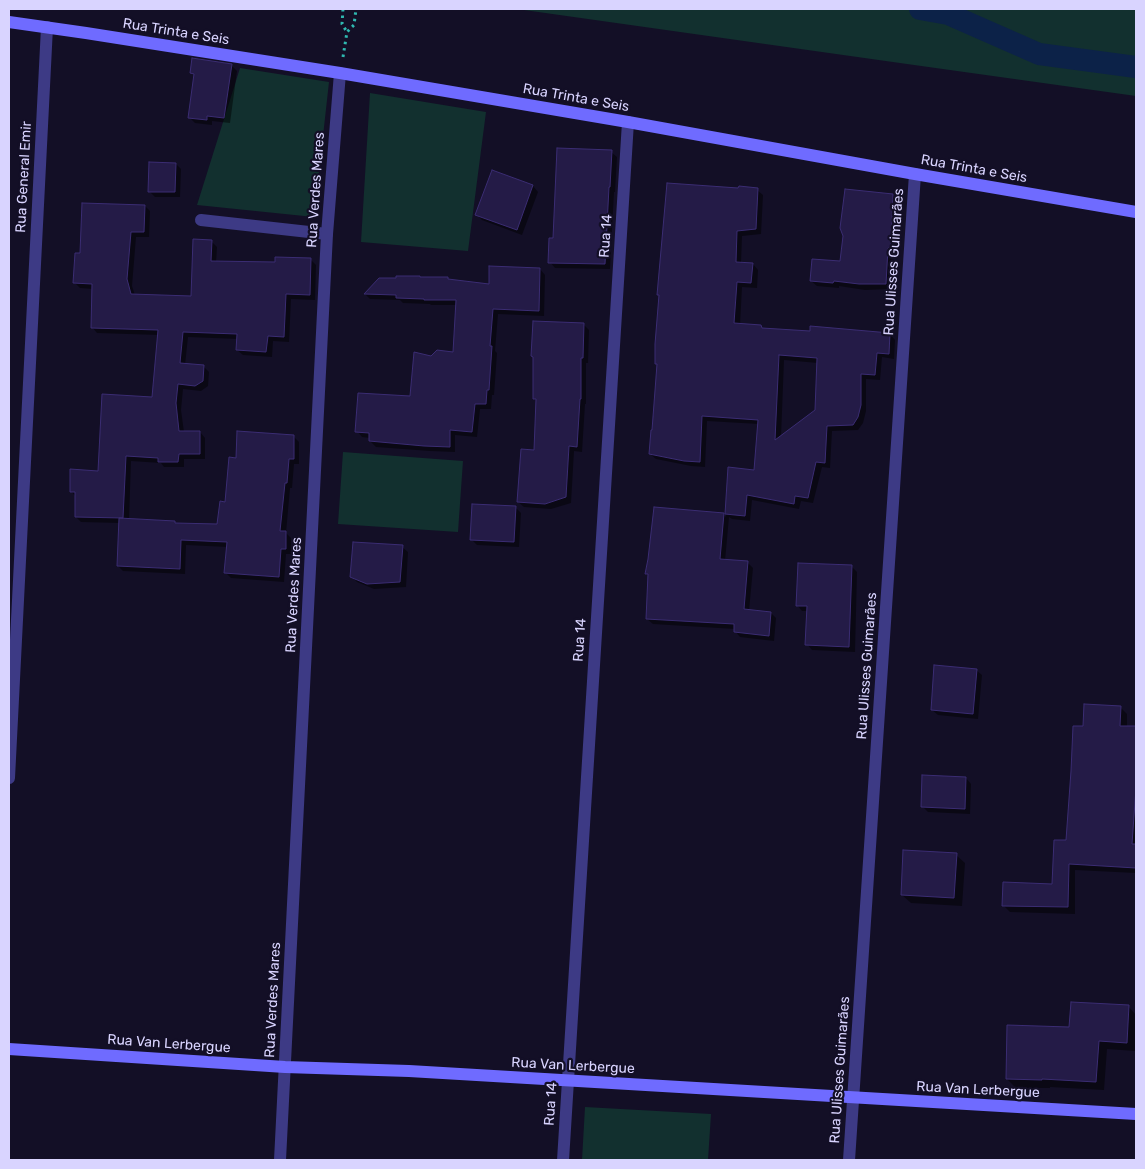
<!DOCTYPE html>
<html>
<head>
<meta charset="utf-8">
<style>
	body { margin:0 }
	#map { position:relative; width:1145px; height:1169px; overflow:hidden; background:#130f26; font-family:Rubik,sans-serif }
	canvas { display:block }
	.frame { position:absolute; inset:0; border:10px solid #d9d4ff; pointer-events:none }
</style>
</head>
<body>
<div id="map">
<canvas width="1145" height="1169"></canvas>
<div class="frame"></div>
</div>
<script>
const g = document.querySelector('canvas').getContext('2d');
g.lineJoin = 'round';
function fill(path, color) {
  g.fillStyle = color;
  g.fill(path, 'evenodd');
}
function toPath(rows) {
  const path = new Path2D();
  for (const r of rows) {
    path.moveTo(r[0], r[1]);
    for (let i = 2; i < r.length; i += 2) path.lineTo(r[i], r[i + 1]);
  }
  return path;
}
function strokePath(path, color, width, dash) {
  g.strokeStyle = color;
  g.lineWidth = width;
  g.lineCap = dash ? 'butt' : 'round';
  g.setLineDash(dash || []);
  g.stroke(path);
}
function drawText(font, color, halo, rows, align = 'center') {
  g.font = font + ' Rubik,sans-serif';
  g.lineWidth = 4.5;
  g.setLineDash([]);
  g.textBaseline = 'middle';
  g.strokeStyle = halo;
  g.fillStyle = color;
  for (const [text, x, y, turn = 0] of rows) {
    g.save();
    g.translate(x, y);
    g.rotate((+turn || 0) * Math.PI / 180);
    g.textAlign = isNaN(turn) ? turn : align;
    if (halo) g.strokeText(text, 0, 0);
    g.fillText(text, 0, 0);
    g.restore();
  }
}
fill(toPath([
	[517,9,1136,9,1136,96,907,64],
	[240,68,329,82,314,217,197,205],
	[370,93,486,112,468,251,361,242],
	[343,452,463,461,458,532,338,524],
	[585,1107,711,1114,708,1160,582,1160]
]), '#12302f');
fill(toPath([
	[231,65,237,71,230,123,212,121,212,125,195,123,189,117,195,76,191,73],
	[611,152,617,157,615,192,614,192,610,269,555,268,550,262,554,239],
	[176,164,181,169,180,197,155,197,149,191],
	[533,186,538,192,522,235,482,220,477,215],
	[757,190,763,195,761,234,742,236,741,263,753,264,758,270,757,288,742,287,740,325,761,326,764,330,890,334,895,340,894,359,882,357,880,380,866,379,866,411,863,423,858,430,832,431,830,468,822,467,813,503,801,501,799,509,752,500,750,521,732,519,729,517,725,561,747,562,753,568,749,611,771,613,776,618,774,641,740,637,735,631,735,629,653,624,647,619,649,577,646,574,723,514,726,517,729,468,756,472,759,424,707,421,705,467,691,466,656,459,650,454,658,365,657,364,660,297,658,295],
	[784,360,818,363,816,411,781,437],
	[893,195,898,201,896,253,893,253,891,289,865,290,839,286,839,288,817,286,811,281,841,262],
	[145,206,150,211,149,237,136,237,132,286,135,295,192,297,211,241,217,247,216,263,276,263,310,259,316,265,315,300,291,299,289,342,273,341,272,357,243,355,237,350,238,339,188,337,185,365,203,366,209,372,208,386,201,391,183,389,181,410,184,432,200,432,205,438,205,459,184,459,184,467,164,467,161,463,131,461,129,520,174,522,176,524,218,525,226,503,237,459,293,436,299,442,299,464,294,464,292,488,290,488,286,533,291,538,291,554,286,554,284,582,231,578,226,573,228,547,186,545,185,574,123,571,118,566,120,523,81,522,76,517,76,497,71,491,99,472,153,399,159,335,97,333,92,327,93,289,80,288,74,282,81,254],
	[540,269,545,275,544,316,498,314,495,351,497,353,494,395,492,395,491,409,480,409,477,437,455,435,455,452,430,451,376,447,370,441,370,438,362,437,357,431,411,398,432,358,454,353,457,305,431,305,430,304,403,303,400,300,370,299,365,294,379,279,448,279,450,281,490,286],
	[584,325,589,330,588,363,586,363,586,404,585,404,582,452,574,451,571,503,551,509,524,507,518,502,535,452,538,402,534,399],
	[515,507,521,513,519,547,477,545,472,540],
	[402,547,408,552,406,587,374,589,357,582,351,576],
	[852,567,857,572,855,652,812,650,807,644,808,611,802,611,797,605],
	[976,670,982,675,978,719,938,715,932,710],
	[1120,707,1127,714,1127,727,1136,727,1136,873,1075,870,1075,914,1010,912,1003,905,1053,885,1067,842,1084,727],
	[966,778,971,784,970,814,928,812,922,806],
	[956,855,965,863,962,906,911,903,902,895],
	[1128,1006,1136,1015,1135,1051,1107,1049,1104,1090,1050,1087,1050,1088,1016,1088,1007,1079]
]), '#0007');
strokePath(toPath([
	[920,9,948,14,1039,54,1136,67]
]), '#0c2248', 22);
const building = toPath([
	[192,58,232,64,224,118,207,116,207,120,188,118,194,74,190,73,192,58],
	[557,148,612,150,610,187,609,187,605,264,548,263,549,238,553,238,557,148],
	[149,162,176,163,175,192,148,192,149,162],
	[492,170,533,185,517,230,475,215,492,170],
	[667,183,738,188,739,186,758,188,756,229,737,231,736,262,753,263,751,283,737,282,734,323,761,325,762,328,810,331,810,326,890,333,889,354,877,353,875,375,861,374,861,405,858,417,853,425,827,426,825,463,816,462,808,498,795,496,794,504,747,495,745,516,725,514,728,467,754,470,758,420,702,416,700,462,684,461,649,454,651,430,652,430,657,364,655,364,655,344,659,295,657,295,667,183],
	[779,355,817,358,815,410,775,440,779,355],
	[845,189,893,194,891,248,888,248,886,284,859,284,834,281,833,283,810,281,812,259,840,261,843,236,840,228,845,189],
	[82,203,145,205,144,232,131,232,127,279,131,294,191,296,193,239,212,240,211,261,275,262,275,257,311,258,310,295,286,294,284,337,268,336,266,352,236,350,237,334,183,332,180,363,204,365,203,381,195,386,178,384,176,403,179,431,200,431,200,454,179,454,178,462,158,462,158,458,126,456,123,518,75,517,75,492,70,492,70,469,98,471,102,394,152,397,158,330,91,328,92,284,73,283,75,253,80,253,82,203],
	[489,266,540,268,539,311,493,309,490,346,492,346,489,390,487,390,486,404,475,404,472,432,450,430,450,447,424,446,369,441,369,433,355,432,358,393,410,396,414,352,431,356,437,350,453,352,456,300,424,300,424,299,396,298,396,295,364,294,379,278,396,278,396,276,420,276,420,277,448,277,448,279,489,284,489,266],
	[533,321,584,323,583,358,581,358,581,399,580,399,577,447,569,446,566,497,545,504,517,502,521,449,534,450,536,399,533,399,533,357,531,356,533,321],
	[237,431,294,435,294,459,289,459,287,483,285,483,280,531,286,531,286,549,281,549,279,577,224,573,227,542,181,540,180,569,117,566,119,518,175,521,175,523,217,524,220,501,225,502,229,457,236,458,237,431],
	[472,504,516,506,514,542,470,540,472,504],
	[654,507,724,513,720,559,748,561,744,609,771,612,769,636,734,632,734,624,646,619,648,574,645,574,648,559,654,507],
	[353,542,403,545,400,582,367,584,350,577,353,542],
	[798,563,852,565,849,647,805,645,807,606,796,606,798,563],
	[934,665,977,669,973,714,931,710,934,665],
	[1084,704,1121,706,1120,726,1136,726,1136,788,1132,844,1136,844,1136,868,1069,864,1068,907,1002,906,1003,882,1052,884,1054,840,1066,840,1071,771,1073,726,1083,726,1084,704],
	[922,775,966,777,965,809,921,807,922,775],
	[903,850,957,853,954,898,901,895,903,850],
	[1071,1002,1129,1005,1127,1043,1099,1041,1096,1082,1042,1079,1042,1080,1006,1079,1007,1025,1069,1027,1071,1002]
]);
fill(building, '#241b47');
strokePath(building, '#3b2d73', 1);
strokePath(toPath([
	[343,9,342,24,347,32],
	[343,57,347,32,354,25,356,9]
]), '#2fb8b0', 3, [2.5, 4]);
strokePath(toPath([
	[201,220,327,234]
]), '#3d3a85', 12);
strokePath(toPath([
	[9,778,47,27],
	[280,1160,327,234,340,73],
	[563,1160,628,122],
	[849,1160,915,174]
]), '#3d3a85', 12);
strokePath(toPath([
	[9,22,86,33,340,73,628,122,915,174,1136,212],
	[9,1049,285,1067,409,1071,1136,1114]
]), '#6f6bff', 12);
drawText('14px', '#d9d4ff', '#130f26', [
	["Rua Trinta e Seis",176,32,9],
	["Rua Trinta e Seis",576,98,10],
	["Rua Trinta e Seis",974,169,10],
	["Rua General Emir",24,177,-87],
	["Rua Verdes Mares",316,190,-86],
	["Rua 14",606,236,-86],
	["Rua Ulisses Guimarães",894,262,-86],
	["Rua Verdes Mares",294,595,-87],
	["Rua 14",580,640,-86],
	["Rua Ulisses Guimarães",867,666,-86],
	["Rua Verdes Mares",273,1000,-87],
	["Rua Van Lerbergue",169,1044,4],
	["Rua Van Lerbergue",573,1066,3],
	["Rua Ulisses Guimarães",840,1070,-86],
	["Rua Van Lerbergue",978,1090,3],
	["Rua 14",551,1104,-86]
]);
</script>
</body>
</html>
